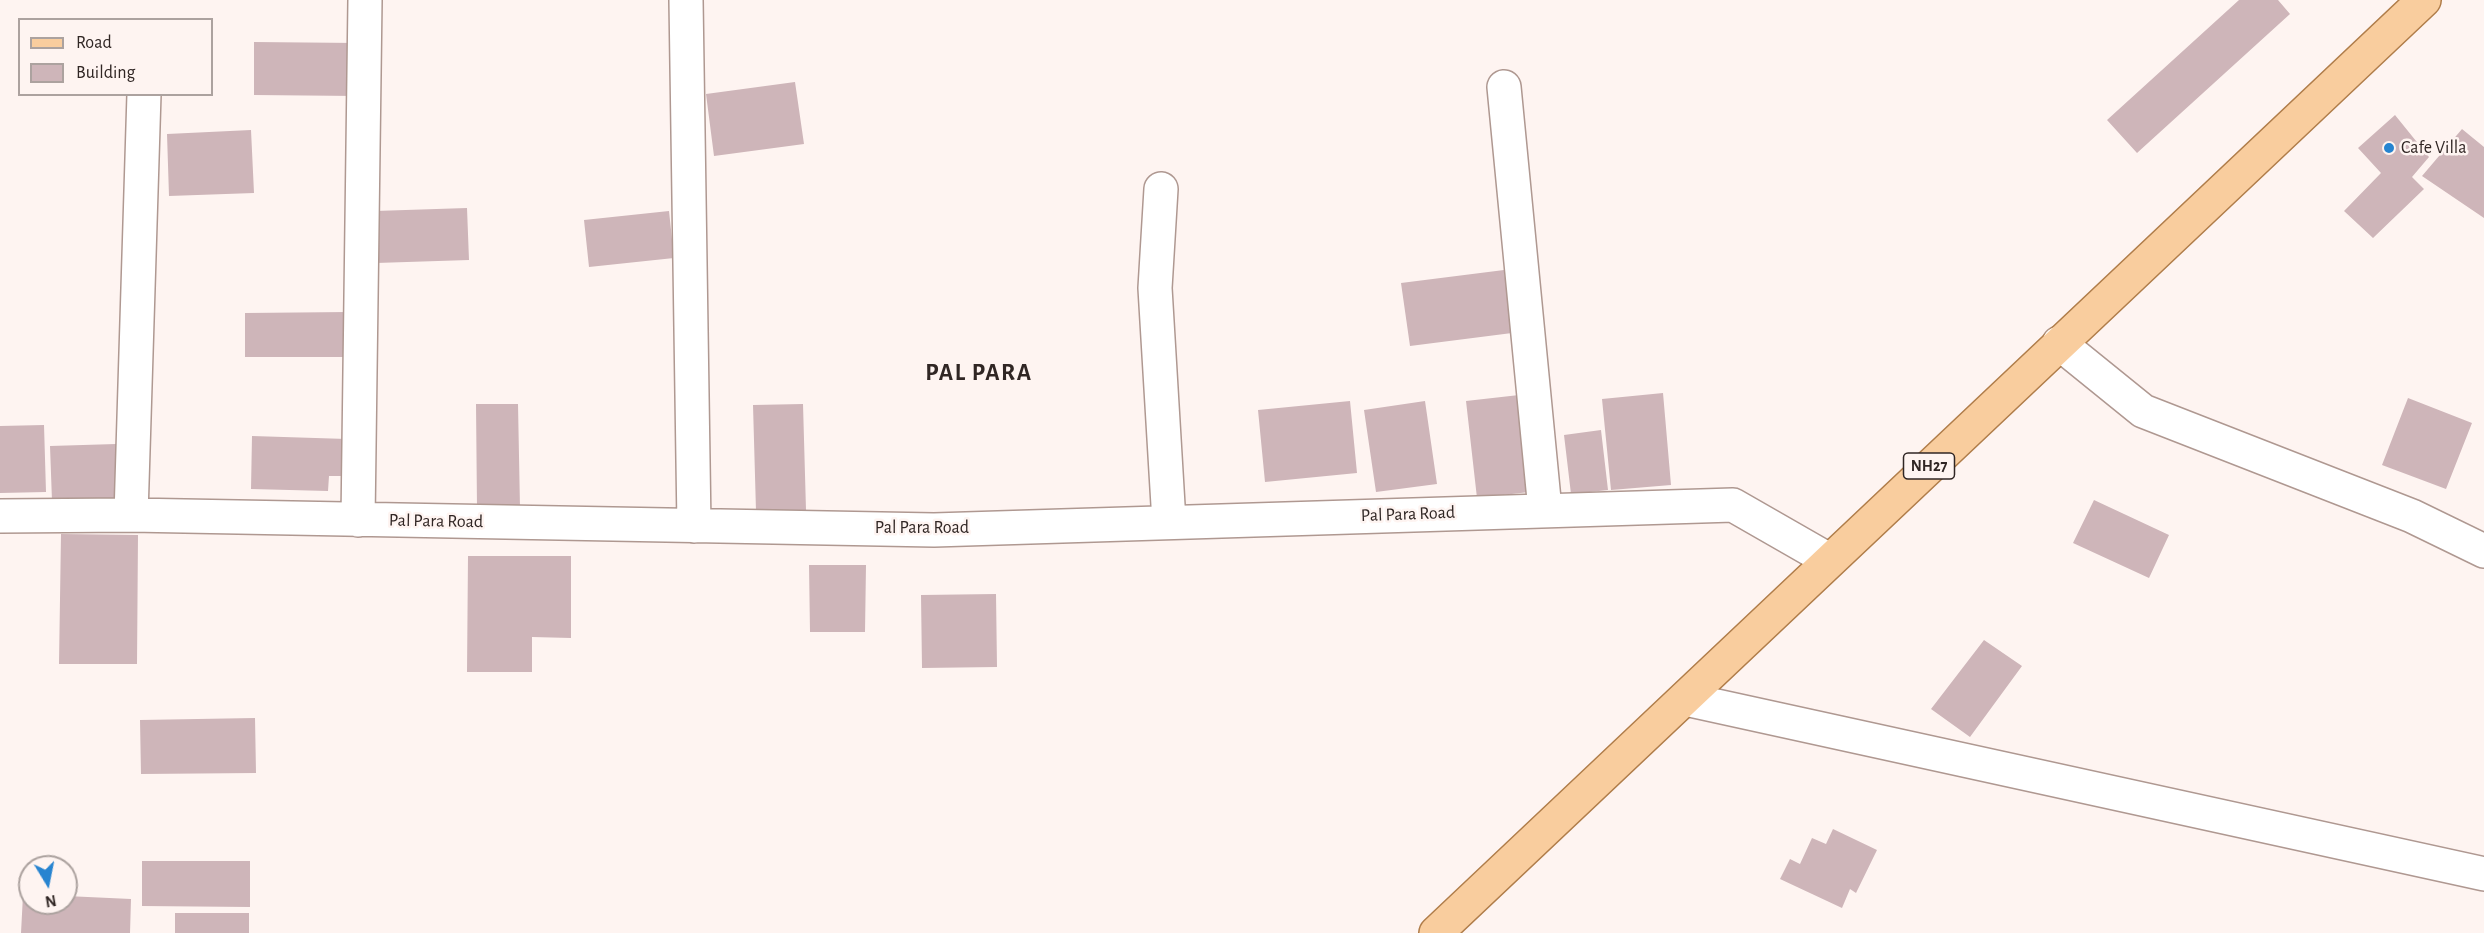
<!DOCTYPE html>
<html>
<head>
<meta charset="utf-8">
<style>
	body { margin:0 }
	#map { position:relative; width:2484px; height:933px; overflow:hidden; background:#fef4f1; font-family:"Alegreya Sans",sans-serif }
	canvas { display:block }
	.legend { position:absolute; left:18px; top:18px; width:195px; height:78px; box-sizing:border-box; background:#fef4f1; border:2px solid #aca29f; margin:0; padding:8px 10px; list-style:none; font-size:18px; color:#302624 }
	.legend li { display:flex; align-items:center; gap:12px; height:30px }
	.legend b { width:30px; border:2px solid #aca29f }
	.north { position:absolute; left:18px; top:855px; width:60px; height:60px; box-sizing:border-box; background:#fef4f1; border:2px solid #aca29f; border-radius:50%; rotate:170deg; font-size:16px; font-weight:700; line-height:24px; text-align:center; color:#302624 }
	.north::after { content:''; display:block; margin:auto; width:21px; height:27px; background:#2784d0; clip-path:polygon(50% 0,100% 100%,50% 72%,0 100%) }
</style>
</head>
<body>
<div id="map">
<canvas width="2484" height="933"></canvas>
<ul class="legend">
<li><b style="height:8px;background:#f9cd9e"></b>Road</li>
<li><b style="height:16px;background:#ceb5b9"></b>Building</li>
</ul>
<div class="north">N</div>
</div>
<script>
const g = document.querySelector('canvas').getContext('2d');
g.lineJoin = 'round';
function fill(path, color) {
  g.fillStyle = color;
  g.fill(path, 'evenodd');
}
function toPath(rows) {
  const path = new Path2D();
  for (const r of rows) {
    path.moveTo(r[0], r[1]);
    for (let i = 2; i < r.length; i += 2) path.lineTo(r[i], r[i + 1]);
  }
  return path;
}
function strokePath(path, color, width, dash) {
  g.strokeStyle = color;
  g.lineWidth = width;
  g.lineCap = dash ? 'butt' : 'round';
  g.setLineDash(dash || []);
  g.stroke(path);
}
function drawText(font, color, halo, rows, align = 'center') {
  g.font = font + ' "Alegreya Sans",sans-serif';
  g.lineWidth = 5;
  g.setLineDash([]);
  g.textBaseline = 'middle';
  g.strokeStyle = halo;
  g.fillStyle = color;
  for (const [text, x, y, turn = 0] of rows) {
    g.save();
    g.translate(x, y);
    g.rotate((+turn || 0) * Math.PI / 180);
    g.textAlign = isNaN(turn) ? turn : align;
    if (halo) g.strokeText(text, 0, 0);
    g.fillText(text, 0, 0);
    g.restore();
  }
}
fill(toPath([
	[2239,0,2278,0,2290,14,2137,153,2107,120],
	[254,42,358,43,357,96,254,95],
	[795,82,804,144,714,156,706,94],
	[2395,115,2429,157,2412,177,2424,189,2373,238,2344,211,2381,173,2358,148],
	[2462,129,2484,147,2484,218,2422,176],
	[251,130,254,193,169,196,167,134],
	[467,208,469,260,376,263,375,211],
	[669,211,674,258,589,267,584,220],
	[1504,270,1512,333,1410,346,1401,283],
	[348,312,348,357,245,357,245,313],
	[1663,393,1671,485,1611,490,1602,399],
	[1528,394,1538,491,1477,498,1466,401],
	[2408,398,2472,423,2446,489,2382,465],
	[1350,401,1357,473,1265,482,1258,410],
	[1425,401,1437,484,1376,492,1364,410],
	[476,404,518,404,520,508,477,508],
	[803,404,806,510,756,511,753,405],
	[44,425,46,492,0,493,0,426],
	[1601,430,1608,490,1571,494,1564,435],
	[252,436,347,439,345,476,329,476,328,491,251,489],
	[116,444,118,498,52,501,50,446],
	[2094,500,2169,535,2149,578,2073,543],
	[61,534,138,535,137,664,59,664],
	[468,556,571,556,571,638,532,637,532,672,467,672],
	[809,565,866,565,865,632,810,632],
	[996,594,997,667,922,668,921,595],
	[1984,640,2022,666,1970,737,1931,709],
	[255,718,256,773,141,774,140,720],
	[1833,829,1877,850,1856,893,1850,889,1842,908,1780,879,1790,859,1800,864,1812,838,1826,844],
	[142,861,250,861,250,907,142,906],
	[23,895,30,895,30,903,66,903,66,896,131,899,130,933,21,933],
	[175,913,249,913,249,933,175,933]
]), '#ceb5b9');
const street = toPath([
	[686,0,694,526],
	[1504,87,1545,510],
	[1161,189,1155,288,1169,522],
	[2059,343,2143,411,2412,516,2484,551],
	[131,515,144,94],
	[0,516,131,515,934,530,1733,505,1829,560],
	[358,520,365,0],
	[1685,699,2484,874]
]);
const primary = toPath([
	[1436,933,2424,0]
]);
strokePath(street, '#af9891', 36);
strokePath(primary, '#b07d4a', 36);
strokePath(street, '#fff', 33);
strokePath(primary, '#f9cd9e', 33);
for (const [x, y, r, color] of [
	[2389,148,6,"#2784d0"]
]) {
  const dot = new Path2D();
  dot.arc(x, y, r, 0, 2 * Math.PI);
  g.fillStyle = color;
  g.fill(dot);
  strokePath(dot, '#fef4f1', 2);
}
for (const [x, y, w] of [
	[1929,466,51]
]) {
  const box = new Path2D();
  box.roundRect(x - w / 2, y - 13, w, 26, 4.5);
  g.fillStyle = '#fef4f1';
  g.fill(box);
  strokePath(box, '#302624', 1.5);
}
drawText('bold 16px', '#302624', null, [
	["NH27",1929,466]
]);
drawText('18px', '#302624', '#fef4f1', [
	["Cafe Villa",2401,148]
], 'left');
drawText('18px', '#302624', '#fef4f1', [
	["Pal Para Road",1408,514,-2],
	["Pal Para Road",436,521,1],
	["Pal Para Road",922,528]
]);
g.letterSpacing = '1.5px';
drawText('bold 24px', '#302624', '#fef4f1', [
	["PAL PARA",979,373]
]);
g.letterSpacing = '0px';
</script>
</body>
</html>
